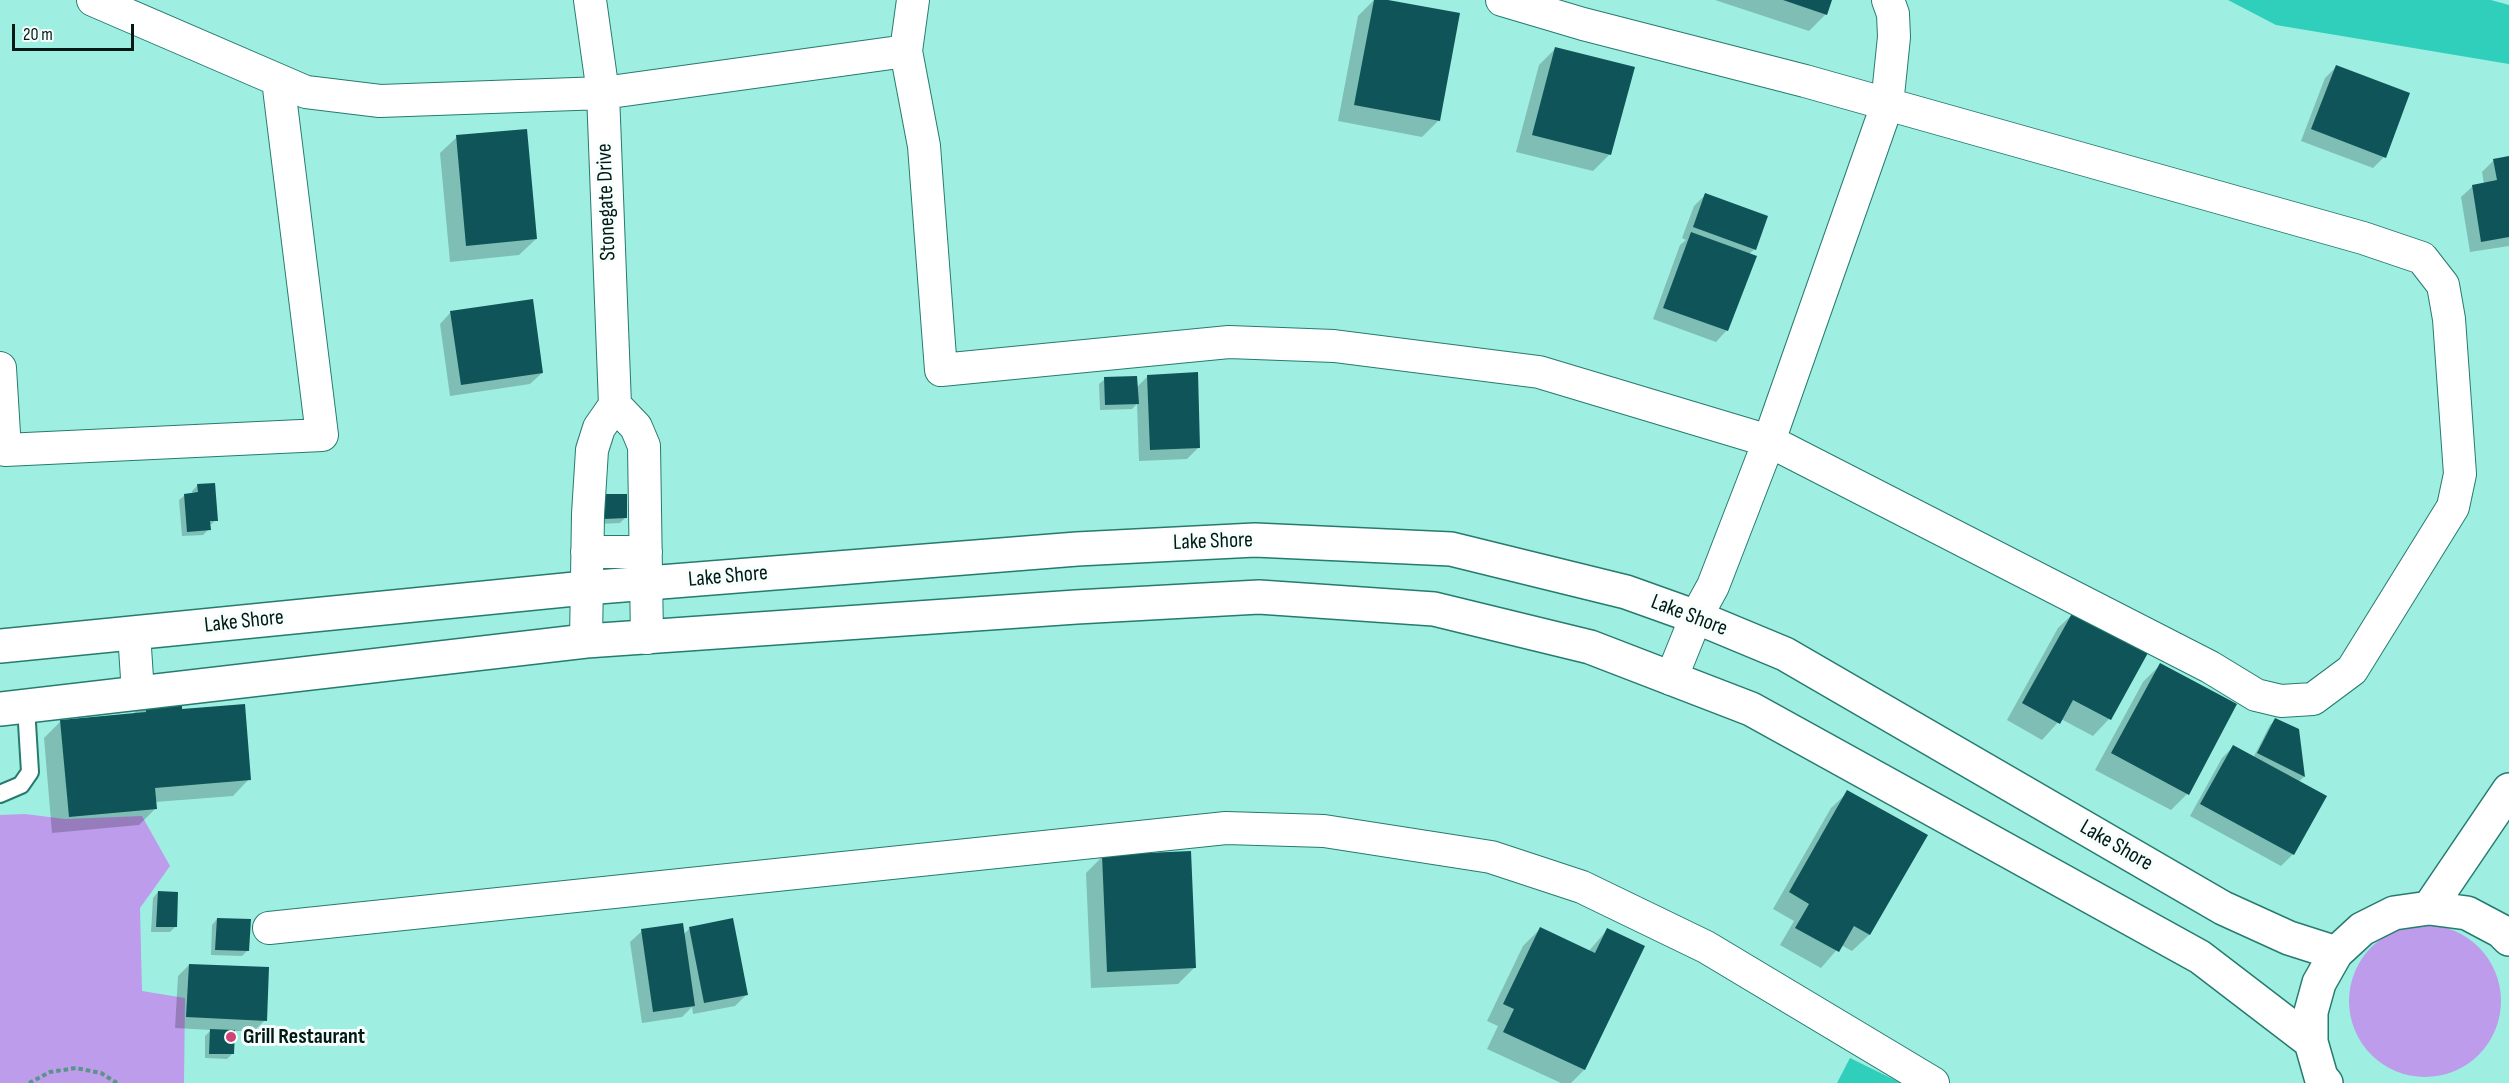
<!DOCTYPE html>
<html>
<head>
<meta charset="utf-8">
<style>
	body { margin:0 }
	#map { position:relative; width:2509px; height:1083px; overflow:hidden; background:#9eeee1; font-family:"Sofia Sans Condensed",sans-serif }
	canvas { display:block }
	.scale { position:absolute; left:12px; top:24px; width:122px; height:27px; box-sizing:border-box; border:3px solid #021a16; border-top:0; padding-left:8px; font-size:18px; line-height:21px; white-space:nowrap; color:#021a16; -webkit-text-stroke:4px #f7fffd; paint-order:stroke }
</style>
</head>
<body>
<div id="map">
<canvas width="2509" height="1083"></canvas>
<div class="scale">20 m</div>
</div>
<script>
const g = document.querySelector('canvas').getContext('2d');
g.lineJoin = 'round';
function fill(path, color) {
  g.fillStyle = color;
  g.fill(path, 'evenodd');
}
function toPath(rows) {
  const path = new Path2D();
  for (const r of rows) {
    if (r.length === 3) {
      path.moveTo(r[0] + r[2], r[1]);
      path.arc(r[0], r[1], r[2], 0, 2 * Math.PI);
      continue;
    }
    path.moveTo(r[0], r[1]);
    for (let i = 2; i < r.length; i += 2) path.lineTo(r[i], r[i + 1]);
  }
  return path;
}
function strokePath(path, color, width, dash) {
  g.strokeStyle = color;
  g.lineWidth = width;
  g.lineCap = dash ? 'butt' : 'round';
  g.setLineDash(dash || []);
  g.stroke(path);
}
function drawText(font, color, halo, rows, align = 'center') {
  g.font = font + ' "Sofia Sans Condensed",sans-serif';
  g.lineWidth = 6;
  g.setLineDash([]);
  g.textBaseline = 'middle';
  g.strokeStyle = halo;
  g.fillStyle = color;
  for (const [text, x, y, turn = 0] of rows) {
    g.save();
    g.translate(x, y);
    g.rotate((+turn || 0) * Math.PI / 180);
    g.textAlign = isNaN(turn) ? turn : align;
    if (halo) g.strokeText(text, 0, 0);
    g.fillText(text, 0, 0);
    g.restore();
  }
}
fill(toPath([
	[25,814,65,819,142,816,170,866,140,908,142,991,185,998,184,1083,0,1083,0,815],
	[2425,1001,76]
]), '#bd9ceb');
fill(toPath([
	[2228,0,2491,0,2509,5,2509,64,2276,25],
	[1850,1058,1901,1083,1837,1083]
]), '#30cfbc');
fill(toPath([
	[1374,0,1380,0,1439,120,1422,137,1338,121,1358,16],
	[1715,0,1831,0,1826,14,1809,31],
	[1556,48,1610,154,1593,171,1516,152,1539,65],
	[2336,67,2384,157,2373,168,2301,141,2325,78],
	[457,137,536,239,519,255,450,262,440,153],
	[2509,157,2509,246,2470,252,2461,197,2473,186,2484,184,2482,172,2494,160],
	[1705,195,1755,249,1749,254,1727,330,1716,342,1653,319,1680,245,1686,240,1682,238,1694,206],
	[451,312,542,373,530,384,450,396,440,324],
	[1148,376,1198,448,1187,459,1139,461,1137,404,1132,409,1100,410,1099,384,1105,379,1136,388],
	[198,485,216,520,209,526,209,529,203,535,182,536,179,500,185,495,193,494,192,491],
	[599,501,625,518,620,523,599,524],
	[2075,612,2147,651,2109,719,2093,736,2061,719,2042,740,2007,720,2058,628],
	[2160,665,2187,794,2171,810,2095,770,2143,682],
	[146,701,181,711,249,779,233,796,155,802,155,809,139,825,52,833,44,738,61,721,132,715],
	[2276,719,2297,730,2304,777,2298,782,2325,797,2293,854,2281,866,2190,816,2222,758,2233,747,2253,758,2270,725],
	[1848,792,1925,836,1869,935,1852,951,1841,945,1821,968,1780,945,1794,921,1773,909,1831,808],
	[1102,857,1195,967,1178,984,1091,988,1086,873],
	[158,892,175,927,170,932,151,932,153,898],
	[217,919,248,950,242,956,211,955,212,925],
	[689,929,747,994,735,1006,693,1014,692,1007,682,1017,642,1023,630,942,642,931,683,935],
	[1540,929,1588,952,1607,930,1584,1070,1571,1083,1561,1083,1487,1049,1498,1026,1487,1021,1523,946],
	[189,965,265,1020,254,1031,234,1031,233,1053,227,1059,205,1058,205,1036,211,1030,175,1028,178,976]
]), '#0003');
fill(toPath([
	[1374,0,1388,0,1460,13,1440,121,1354,105],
	[1783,0,1832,0,1827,15],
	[1555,47,1635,67,1611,155,1532,135],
	[2336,65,2410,93,2386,158,2311,129],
	[527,129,537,239,466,246,456,135],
	[2509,156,2509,237,2481,242,2472,185,2497,180,2493,159],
	[1705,193,1768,216,1756,250,1693,227],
	[1691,232,1757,256,1728,331,1663,308],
	[533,299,543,373,461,385,450,311],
	[1198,372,1200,448,1150,450,1147,375],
	[1137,376,1139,404,1105,405,1104,377],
	[215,483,218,521,210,521,211,530,187,532,184,494,198,492,197,484],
	[604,494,627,494,627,518,604,519],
	[2074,610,2149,651,2111,720,2073,700,2060,724,2022,703],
	[2160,663,2237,704,2189,795,2111,753],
	[182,697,182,709,245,704,251,780,155,788,157,809,69,817,60,720,146,712,145,700],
	[2275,718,2299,729,2305,777,2257,753],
	[2233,745,2327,796,2294,855,2200,804],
	[1847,790,1928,835,1870,935,1854,926,1839,952,1795,928,1809,904,1789,892],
	[1191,851,1196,968,1107,972,1102,855],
	[158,891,178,892,177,927,156,927],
	[217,918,251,919,249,951,215,950],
	[733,918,748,995,704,1003,689,927],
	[683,923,695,1006,653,1012,641,929],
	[1540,927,1595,953,1607,928,1645,946,1585,1070,1503,1032,1514,1009,1503,1004],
	[189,964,269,967,267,1021,186,1017],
	[210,1029,235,1030,234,1054,209,1054]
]), '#0f5459');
const service = toPath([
	[0,794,21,785,30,772,26,707]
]);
const minor = toPath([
	[93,0,306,92,380,101,603,93,906,51],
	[913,0,906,51,924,146,941,370,1229,342,1334,346,1539,372,1769,441,2210,667,2256,695,2281,701,2313,699,2352,670,2453,507,2460,474,2449,319,2443,285,2422,258,2363,238,1805,81,1583,24,1502,0],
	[0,368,5,450,322,435,278,80],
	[615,405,636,427,644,446,647,638],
	[587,552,646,552],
	[134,633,138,693],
	[586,641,588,514,592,450,599,428,615,405,603,93,590,0],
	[1671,679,1696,617,1713,586,1769,441,1887,105,1894,37,1893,14,1888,0],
	[269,928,1226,828,1324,831,1491,857,1582,887,1706,947,1933,1083]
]);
const tertiary = toPath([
	[0,646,585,588,1077,549,1255,540,1451,549,1626,592,1696,617,1785,654,2223,908,2289,938,2336,953],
	[0,709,586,641,1076,607,1259,597,1434,609,1590,647,1751,709,2200,957,2311,1042],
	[2429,908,2509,790],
	[2326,1083,2321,1077,2311,1042,2311,1012,2319,983,2336,953,2362,929,2394,913,2429,908,2467,913,2501,931,2509,939]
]);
strokePath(service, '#267b6f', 20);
strokePath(minor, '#267b6f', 34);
strokePath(tertiary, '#267b6f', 36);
strokePath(toPath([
	[29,1083,50,1072,76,1068,101,1073,117,1083]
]), '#5b9389', 4, [4.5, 3]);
strokePath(service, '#fff', 16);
strokePath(minor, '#fff', 32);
strokePath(tertiary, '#fff', 33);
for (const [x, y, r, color] of [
	[231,1037,6,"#cf4375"]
]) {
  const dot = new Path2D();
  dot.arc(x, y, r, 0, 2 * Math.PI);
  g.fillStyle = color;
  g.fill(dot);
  strokePath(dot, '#f7fffd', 2);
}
drawText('22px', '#021a16', '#f7fffd', [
	["Stonegate Drive",607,202,-92],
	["Lake Shore",1213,542,-2],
	["Lake Shore",728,577,-5],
	["Lake Shore",1689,616,21],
	["Lake Shore",244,622,-6],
	["Lake Shore",2116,846,30]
]);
drawText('bold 22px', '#021a16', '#f7fffd', [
	["Grill Restaurant",243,1037]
], 'left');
</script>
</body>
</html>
